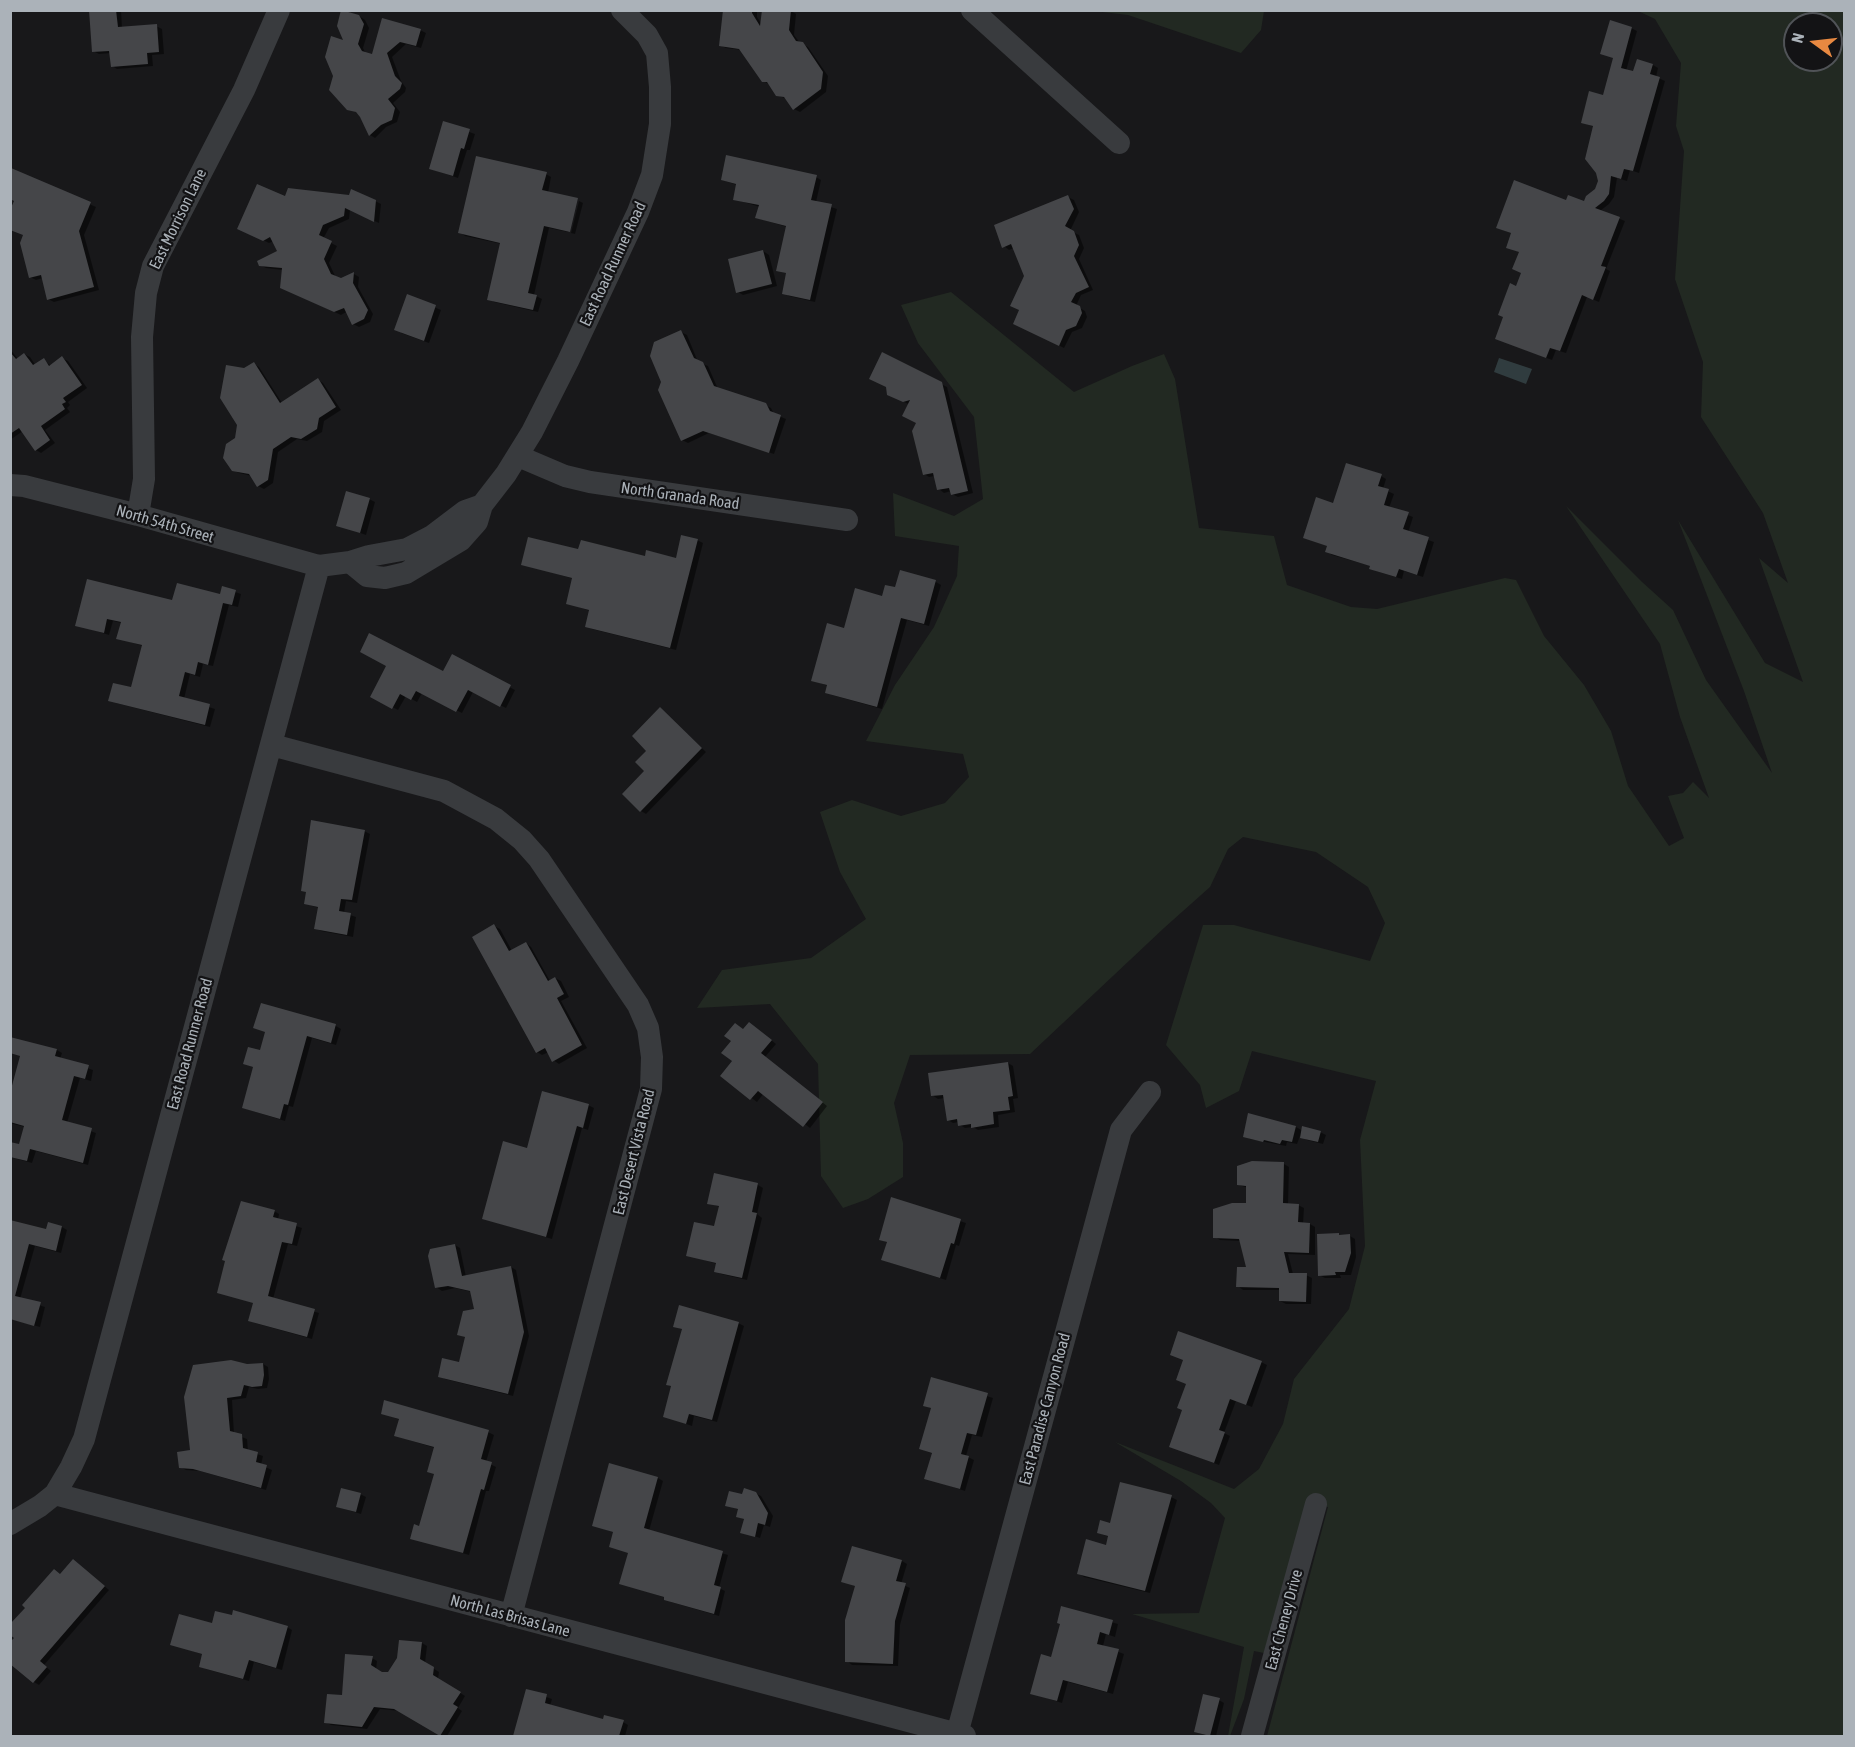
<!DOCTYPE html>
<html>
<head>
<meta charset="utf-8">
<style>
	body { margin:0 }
	#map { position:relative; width:1855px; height:1747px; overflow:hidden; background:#18181a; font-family:"Asap Condensed",sans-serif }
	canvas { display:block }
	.frame { position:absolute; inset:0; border:12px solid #abb2b9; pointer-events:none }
	.north { position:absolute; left:1783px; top:12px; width:60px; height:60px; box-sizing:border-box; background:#131315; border:2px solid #505357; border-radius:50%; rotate:285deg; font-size:16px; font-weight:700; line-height:24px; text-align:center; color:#abb2b9 }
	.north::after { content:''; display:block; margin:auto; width:21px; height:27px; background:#e88941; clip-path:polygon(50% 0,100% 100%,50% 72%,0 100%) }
</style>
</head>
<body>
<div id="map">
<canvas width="1855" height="1747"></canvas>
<div class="frame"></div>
<div class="north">N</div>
</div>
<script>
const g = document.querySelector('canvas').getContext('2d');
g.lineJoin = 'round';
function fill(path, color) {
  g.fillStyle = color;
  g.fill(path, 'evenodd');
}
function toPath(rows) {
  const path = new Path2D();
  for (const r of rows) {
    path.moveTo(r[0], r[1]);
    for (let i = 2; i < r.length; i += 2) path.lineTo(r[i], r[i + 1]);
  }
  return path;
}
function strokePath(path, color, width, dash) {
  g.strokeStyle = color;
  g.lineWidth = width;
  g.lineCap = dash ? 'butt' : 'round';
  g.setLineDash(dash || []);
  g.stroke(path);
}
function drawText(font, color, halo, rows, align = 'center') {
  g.font = font + ' "Asap Condensed",sans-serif';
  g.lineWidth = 4.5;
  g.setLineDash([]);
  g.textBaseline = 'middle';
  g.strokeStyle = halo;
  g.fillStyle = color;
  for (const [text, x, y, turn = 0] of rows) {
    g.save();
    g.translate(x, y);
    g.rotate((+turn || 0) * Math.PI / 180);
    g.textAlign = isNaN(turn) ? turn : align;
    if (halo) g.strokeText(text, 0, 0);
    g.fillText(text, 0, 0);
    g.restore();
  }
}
fill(toPath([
	[1094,11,1264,11,1261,30,1241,53,1128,15],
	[1638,11,1844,11,1844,1736,1267,1736,1328,1507,1307,1502,1264,1653,1254,1651,1244,1699,1230,1736,1228,1736,1244,1647,1132,1614,1199,1613,1225,1518,1211,1503,1181,1481,1115,1442,1234,1489,1259,1469,1283,1424,1294,1379,1349,1309,1365,1246,1360,1140,1376,1081,1252,1051,1239,1091,1206,1108,1200,1085,1166,1045,1203,925,1234,925,1370,961,1385,923,1368,887,1316,852,1243,837,1228,849,1210,887,1164,928,1030,1054,910,1055,894,1103,903,1143,903,1177,868,1199,843,1208,821,1176,818,1064,770,1004,697,1008,722,970,811,958,866,919,840,872,820,812,852,800,901,816,945,803,969,777,963,754,866,741,895,685,934,627,957,576,959,546,895,536,893,493,954,516,983,499,974,417,918,343,901,305,951,292,1074,392,1132,366,1164,354,1175,379,1199,528,1274,536,1287,585,1351,607,1377,609,1505,578,1516,580,1544,636,1584,685,1611,731,1628,786,1669,846,1684,838,1668,796,1683,793,1693,782,1709,798,1680,717,1660,644,1566,506,1641,581,1673,610,1706,680,1772,773,1744,691,1678,520,1765,663,1803,682,1759,558,1788,583,1763,513,1701,417,1703,362,1675,279,1684,151,1676,126,1681,63,1655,19],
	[1795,24,1831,24,1831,60,1795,60]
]), '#222922');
fill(toPath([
	[1499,358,1532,369,1526,384,1494,372]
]), '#303c3f');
fill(toPath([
	[90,10,121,10,122,28,156,26,162,29,164,54,152,55,153,66,117,69,112,66,111,53,99,54,93,51],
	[724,10,757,10,757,17,762,25,791,11,796,14,794,35,800,43,808,47,828,76,826,92,800,112,794,109,787,99,777,95,769,84,763,81,742,50,726,48,720,45],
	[359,16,365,20,369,28,363,48,366,54,373,56,420,30,426,33,421,48,406,44,392,57,401,81,406,88,405,92,393,103,400,112,397,122,386,127,375,138,370,135,358,113,348,108,346,42],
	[1631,28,1637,31,1626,71,1634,73,1653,65,1658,68,1656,77,1665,81,1639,173,1630,170,1627,181,1617,178,1614,197,1609,204,1600,211,1625,221,1606,269,1610,271,1599,302,1587,297,1566,353,1556,350,1552,360,1502,341,1522,273,1520,252,1513,250,1513,234,1498,228,1567,202,1585,203,1596,190,1599,181,1594,127,1582,122,1604,97,1615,58,1602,53],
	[444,123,475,134,470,150,467,150,458,178,431,169],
	[12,170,96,207,84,235,99,290,54,302,48,299,43,278,36,280,30,277,25,235,16,201,10,199],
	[546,174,551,177,548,193,576,200,568,232,549,228,534,295,542,299,538,312,494,302,489,299,502,244,465,236,460,232],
	[816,177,821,180,816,202,837,209,815,302,789,296,784,293,788,274,778,270,787,227,757,218,760,207,734,199,737,185,722,180],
	[1068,197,1074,200,1079,212,1070,231,1079,235,1084,248,1079,259,1093,290,1081,295,1076,306,1085,311,1087,317,1082,328,1072,332,1064,348,1020,326,1026,276,1014,248,1009,250,1004,246],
	[285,198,375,201,381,204,379,223,350,210,349,219,329,228,323,239,337,246,329,263,336,278,341,280,354,274,359,277,358,287,373,314,370,322,359,327,353,324,348,311,341,315,287,290,283,270,266,268,260,265,279,252,274,241,269,243,244,231],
	[579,201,583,203,575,234,571,233],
	[763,251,769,255,777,286,743,295,738,292],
	[408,296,441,310,429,343,401,333],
	[681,332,687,335,698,362,708,366,718,389,765,405,771,408,774,414,786,419,774,454,709,433,688,443,682,440],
	[10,349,18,359,24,354,30,357,36,366,44,360,51,366,62,358,68,361,87,388,68,402,70,405,67,408,70,412,45,430,55,443,41,453,36,450,23,431,10,440],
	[254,364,259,367,282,403,318,380,323,383,341,410,324,421,322,432,307,441,297,439,278,452,273,483,264,489,258,486,252,476,239,473,233,470,245,370],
	[941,384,947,387,973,493,958,497,952,494,951,491,944,493,939,489,935,476,929,477,924,474,918,422,910,405,895,397],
	[1381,476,1386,479,1383,489,1394,494,1389,508,1413,517,1408,533,1434,542,1423,577,1404,571,1402,579,1376,571,1371,566,1332,555,1327,551,1328,546,1305,538,1334,505],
	[369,499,375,502,366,535,338,525],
	[697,540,703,543,676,650,592,629,586,626,590,611,568,603,574,579,523,564,646,558,677,560],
	[936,582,941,585,929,626,907,620,882,709,832,695,826,692,828,686,813,680,846,630,896,589],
	[224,588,241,594,238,607,229,605,213,666,203,664,200,677,190,674,184,699,215,709,210,727,116,703,110,700,132,689,143,646,118,638,122,623,113,621,109,635,77,625,173,602,221,596],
	[452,657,515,690,506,708,473,692,462,713,422,693,417,702,406,696,398,710,372,696,444,673],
	[661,709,706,752,646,814,641,811,648,751],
	[364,831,370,834,357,903,346,901,344,913,356,917,353,937,321,931,316,928,319,908,306,904],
	[494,926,500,929,512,951,526,943,531,947,550,981,555,978,561,981,569,997,561,1001,587,1048,559,1064,553,1060,549,1052,542,1055,537,1052],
	[336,1026,341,1029,336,1045,312,1038,293,1107,289,1106,285,1121,243,1108,255,1068,245,1064,261,1052,266,1032,255,1028],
	[755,1027,776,1044,765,1057,827,1106,810,1128,764,1093,757,1102,722,1076],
	[10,1038,57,1050,62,1053,60,1059,93,1070,91,1081,80,1078,67,1123,96,1133,88,1165,36,1151,32,1163,10,1157,10,1144,20,1146,25,1127,10,1123,10,1097,22,1056,10,1053],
	[1008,1063,1013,1066,1018,1098,1013,1099,1015,1112,998,1115,999,1127,978,1130,973,1127,965,1128,960,1125,959,1122,953,1123,948,1120,945,1098,938,1099,932,1095],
	[588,1105,594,1108,588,1130,582,1128,552,1239,484,1219,528,1150],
	[1249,1115,1296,1127,1303,1131,1320,1132,1326,1135,1323,1144,1307,1140,1300,1136,1297,1144,1287,1142,1286,1146,1250,1139,1245,1136],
	[1284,1164,1289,1167,1288,1205,1298,1205,1304,1208,1303,1224,1310,1224,1315,1227,1315,1255,1288,1254,1293,1274,1306,1275,1312,1278,1311,1304,1286,1304,1280,1301,1281,1290,1243,1290,1238,1286,1248,1268,1241,1241,1220,1240,1215,1237,1247,1205,1248,1188,1239,1185],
	[716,1175,758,1185,763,1188,757,1214,762,1218,747,1280,721,1274,716,1271,717,1264,688,1255,715,1228,720,1207,709,1203],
	[892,1199,966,1223,959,1246,956,1245,946,1280,888,1262,888,1243,880,1239],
	[274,1211,279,1214,278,1220,302,1228,297,1246,288,1244,273,1299,319,1313,312,1339,255,1323,250,1320,254,1303,218,1292],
	[10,1221,47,1231,62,1227,67,1230,61,1253,35,1246,20,1299,45,1307,40,1327,10,1319],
	[1350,1236,1355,1239,1356,1257,1351,1275,1340,1275,1341,1278,1325,1278,1319,1275],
	[455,1245,460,1248,466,1277,511,1267,516,1270,529,1336,513,1396,445,1379,440,1376,460,1364,466,1338,459,1334,475,1310,472,1292,455,1288,442,1291,436,1287],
	[738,1323,744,1326,717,1422,694,1416,692,1426,664,1416,672,1387,668,1385,683,1330,675,1326],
	[1261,1362,1267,1365,1252,1407,1236,1401,1224,1433,1230,1436,1219,1465,1171,1447,1184,1410,1187,1384,1177,1380],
	[263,1364,268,1367,269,1379,267,1388,258,1389,249,1387,246,1398,232,1400,234,1434,247,1439,248,1451,263,1456,261,1465,272,1470,266,1490,200,1471,186,1470,180,1467,247,1366],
	[932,1379,993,1398,982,1437,972,1435,966,1456,974,1460,965,1491,926,1478,933,1454,921,1449,932,1409,925,1405],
	[382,1413,488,1432,494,1435,486,1462,496,1467,489,1491,486,1491,469,1555,411,1538,420,1527,435,1474,435,1448,396,1436,400,1420],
	[658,1478,663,1481,649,1531,728,1555,719,1588,725,1591,719,1616,671,1602,666,1598,621,1583,629,1553,611,1546,615,1533,593,1525],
	[755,1493,761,1496,773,1516,770,1527,764,1525,760,1538,742,1532,745,1520,737,1516,739,1510,727,1505,743,1496],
	[360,1494,366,1497,361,1514,338,1507],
	[1171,1497,1177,1500,1150,1593,1084,1577,1078,1573,1107,1546,1109,1537,1099,1533,1111,1524],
	[74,1561,109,1590,44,1665,51,1671,39,1685,34,1682,16,1638,27,1607],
	[902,1561,907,1564,901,1584,910,1588,900,1625,898,1666,852,1665,847,1661,857,1587,843,1581],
	[1062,1608,1118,1624,1115,1637,1106,1634,1103,1646,1124,1654,1113,1694,1068,1682,1062,1703,1031,1693,1052,1658,1061,1624],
	[213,1624,287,1627,292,1630,282,1670,254,1662,249,1681,206,1669,201,1666,204,1655,171,1644],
	[422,1643,427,1646,425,1663,439,1672,438,1679,465,1696,458,1708,462,1711,447,1736,442,1736,401,1711,380,1709,367,1729,331,1725,325,1722,372,1658,377,1661,376,1670,382,1674,389,1674],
	[527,1690,552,1699,550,1706,604,1721,623,1722,628,1725,625,1736,515,1736],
	[1219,1700,1224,1703,1216,1736,1208,1736,1195,1732]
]), '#0007');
fill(toPath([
	[89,10,116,10,118,27,157,24,159,52,147,53,148,64,111,67,109,51,92,52],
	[341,10,359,15,364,24,358,44,362,51,372,54,382,18,421,29,416,46,400,42,387,53,395,76,402,83,400,89,388,99,395,108,392,120,381,125,369,136,360,117,356,112,347,110,329,90,333,76,325,57,331,36,343,40,337,26],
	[723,10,752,10,752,13,760,26,762,10,791,10,789,30,796,41,803,42,823,72,821,89,793,110,784,97,776,96,767,82,762,82,739,49,719,46],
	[1610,20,1632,27,1621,68,1633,71,1637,59,1653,64,1650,74,1660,77,1633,171,1624,169,1621,179,1611,176,1609,194,1604,201,1595,208,1620,217,1601,266,1606,267,1593,300,1582,295,1560,351,1550,348,1546,358,1495,339,1503,317,1498,315,1510,283,1516,286,1521,273,1512,269,1519,252,1506,248,1511,233,1496,228,1514,180,1566,200,1568,195,1584,201,1586,196,1595,189,1598,181,1596,173,1585,159,1593,126,1581,123,1589,91,1603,95,1613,58,1600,54],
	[443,121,470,129,464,149,461,148,453,176,429,169],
	[726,155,817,175,811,200,832,204,810,300,782,294,786,273,776,271,786,226,755,218,759,205,733,200,736,184,721,180],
	[476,156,547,172,542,190,578,198,570,232,544,226,528,293,537,295,533,310,487,300,500,243,458,233],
	[11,168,91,202,79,231,94,287,47,300,41,275,29,278,20,243,23,235,10,230,10,210,14,201,10,199],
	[257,184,285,196,288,188,349,195,351,189,376,200,374,222,345,208,344,216,323,225,319,235,332,241,324,259,331,274,341,278,354,272,353,283,368,310,364,319,352,325,344,308,334,312,280,288,282,268,259,266,257,261,277,251,270,237,263,241,237,229],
	[1068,195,1074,209,1065,226,1074,231,1079,245,1074,256,1089,287,1076,293,1071,302,1080,306,1082,313,1076,326,1066,330,1059,346,1013,324,1019,310,1010,306,1024,276,1011,244,1002,248,994,225],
	[763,250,772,284,736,293,728,259],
	[407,294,436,305,424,341,394,330],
	[681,330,694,358,703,362,714,386,766,403,770,411,781,415,769,453,703,431,681,441,658,390,661,382,650,356,654,342],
	[10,352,16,359,24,353,33,365,44,358,49,366,62,356,82,385,63,398,66,402,62,404,65,409,41,426,50,440,35,451,19,428,10,434],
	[882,352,942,382,968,491,951,495,949,488,937,490,933,473,923,475,912,431,916,423,902,416,910,400,903,402,887,395,886,387,869,379],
	[254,362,280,403,318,378,336,407,319,418,317,429,301,439,291,437,273,449,268,480,257,487,249,474,232,471,223,458,226,444,235,438,237,425,220,398,226,365,244,368],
	[1346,463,1382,474,1378,486,1389,489,1384,505,1409,512,1403,529,1429,537,1417,575,1399,569,1396,577,1369,569,1370,566,1325,552,1327,546,1303,538,1316,497,1333,503],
	[346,491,370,498,360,533,336,526],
	[681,535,698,539,670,648,585,627,589,610,566,604,572,578,521,565,528,537,578,549,581,540,645,556,646,550,676,558],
	[900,570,936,580,924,624,901,618,877,707,825,693,827,685,811,681,827,623,844,628,855,588,882,596,885,585,895,587],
	[87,579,172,600,177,583,220,594,222,586,236,590,232,605,223,603,208,665,198,662,195,675,185,672,179,696,210,704,205,725,108,701,113,683,131,687,142,645,116,639,121,622,107,619,104,633,75,626],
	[369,633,443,671,452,654,511,685,500,707,468,690,456,712,416,691,411,700,400,694,392,709,370,697,386,666,360,652],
	[660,707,702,748,640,812,622,794,644,771,635,762,646,751,632,736],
	[311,820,365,830,352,900,341,899,339,911,351,913,347,935,314,929,318,907,304,904,306,892,301,891],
	[494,924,509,951,526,942,548,981,555,977,564,994,557,998,582,1045,552,1062,545,1048,536,1053,472,937],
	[261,1003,336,1024,331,1043,307,1036,288,1105,284,1104,280,1119,242,1108,253,1067,243,1064,248,1047,260,1050,265,1032,253,1028],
	[749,1022,772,1040,761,1053,823,1102,803,1127,758,1091,750,1100,720,1076,732,1061,721,1053,731,1041,724,1036,735,1023,743,1029],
	[10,1037,57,1049,55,1056,89,1065,85,1079,74,1076,62,1120,92,1128,83,1163,30,1149,27,1161,10,1157,10,1142,19,1144,24,1126,10,1122,10,1093,20,1056,10,1053],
	[1008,1062,1013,1096,1008,1097,1010,1110,993,1112,994,1124,971,1128,971,1124,958,1126,957,1119,947,1121,943,1095,931,1096,928,1073],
	[542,1091,589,1104,583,1128,577,1126,546,1237,482,1219,503,1141,527,1148],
	[1248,1113,1296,1126,1292,1142,1282,1140,1280,1144,1264,1140,1263,1142,1243,1137],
	[1302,1126,1321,1131,1318,1142,1300,1138],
	[1252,1161,1284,1162,1283,1203,1299,1204,1298,1222,1310,1223,1309,1253,1284,1252,1289,1273,1307,1273,1306,1302,1279,1301,1279,1288,1236,1287,1237,1267,1246,1267,1239,1239,1213,1238,1213,1209,1232,1203,1246,1203,1246,1186,1237,1185,1237,1166],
	[714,1173,758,1183,752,1212,757,1213,742,1278,714,1272,716,1263,686,1256,694,1222,714,1226,719,1206,707,1204],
	[891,1197,961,1219,954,1244,951,1243,940,1278,881,1260,887,1242,879,1240],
	[241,1201,275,1210,273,1217,297,1223,292,1244,282,1242,268,1296,315,1309,307,1337,248,1321,253,1303,217,1293,225,1261,222,1260],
	[10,1220,46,1229,48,1222,62,1226,56,1251,29,1244,15,1296,41,1302,34,1326,10,1319],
	[1339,1233,1339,1235,1350,1234,1351,1253,1345,1272,1335,1272,1336,1275,1318,1276,1317,1234],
	[455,1244,462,1276,511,1266,524,1332,508,1394,438,1377,442,1358,459,1362,465,1337,457,1335,463,1311,474,1309,470,1291,448,1286,435,1288,428,1256,430,1249],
	[679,1305,739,1322,712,1420,689,1414,686,1424,663,1417,671,1386,666,1385,682,1329,673,1327],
	[1178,1331,1262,1361,1246,1405,1230,1399,1219,1430,1225,1432,1214,1463,1169,1447,1182,1410,1177,1408,1186,1384,1176,1380,1183,1360,1170,1355],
	[231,1360,247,1364,263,1363,264,1375,262,1386,252,1387,244,1385,241,1396,227,1398,230,1431,242,1434,243,1448,258,1452,256,1462,267,1465,261,1488,193,1469,179,1468,177,1452,190,1450,184,1397,193,1365],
	[931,1377,988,1393,976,1435,967,1433,961,1454,969,1456,960,1489,924,1479,932,1453,919,1449,931,1408,923,1406],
	[384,1400,489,1430,481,1459,492,1462,484,1490,481,1489,463,1553,410,1539,414,1524,419,1526,434,1474,427,1472,434,1447,394,1436,399,1419,381,1414],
	[609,1463,658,1477,644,1528,723,1551,714,1585,721,1587,714,1614,664,1600,664,1597,619,1584,628,1553,609,1547,613,1532,592,1526],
	[1120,1482,1172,1495,1145,1591,1077,1574,1086,1539,1106,1545,1108,1536,1097,1533,1100,1520,1110,1523],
	[341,1488,361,1493,356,1512,336,1507],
	[744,1488,756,1492,768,1513,765,1525,758,1523,755,1537,740,1533,744,1519,736,1517,738,1509,725,1506,729,1491,742,1494],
	[852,1546,902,1560,896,1581,906,1583,895,1621,893,1664,845,1662,845,1620,855,1586,841,1582],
	[73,1559,105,1586,40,1661,47,1667,33,1683,10,1664,10,1642,14,1638,10,1635,10,1624,25,1608,22,1605,54,1569,60,1574],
	[1061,1606,1113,1620,1109,1635,1100,1632,1097,1644,1119,1649,1107,1692,1063,1680,1057,1701,1030,1694,1041,1654,1051,1657,1060,1624,1057,1623],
	[233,1610,288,1626,276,1668,249,1660,243,1679,199,1667,202,1654,170,1645,179,1614,212,1623,215,1611,232,1615],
	[399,1640,422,1642,420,1659,434,1667,433,1675,461,1692,453,1704,458,1707,440,1736,394,1709,374,1707,362,1727,324,1723,327,1694,342,1695,345,1654,373,1656,371,1665,382,1672,388,1672,397,1658],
	[526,1689,547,1694,545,1703,603,1719,604,1715,624,1720,619,1736,513,1736],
	[1203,1694,1220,1698,1210,1736,1194,1732]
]), '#454649');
strokePath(toPath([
	[972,10,1119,143],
	[518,456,565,476,590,482,847,520],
	[10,485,24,486,138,515,319,566,350,562,369,556,407,549,432,536,465,511,482,505],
	[138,515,144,479,142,337,146,293,153,266,244,90,279,10],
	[350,562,367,576,385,578,406,573,461,540,477,522,482,505,506,474,532,432,568,361,638,212,652,175,660,124,660,87,657,53,647,35,622,10],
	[272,745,444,791,496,819,522,840,539,859,638,1005,648,1028,652,1057,651,1089,511,1616],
	[55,1494,965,1736],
	[10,1524,40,1506,55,1494,71,1467,84,1439,319,566],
	[957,1734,1121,1130,1150,1092],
	[1252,1736,1316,1504]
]), '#393b3e', 22);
drawText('16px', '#abb2b9', '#131315', [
	["East Morrison Lane",178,219,-64],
	["East Road Runner Road",613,264,-65],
	["North Granada Road",680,496,8],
	["North 54th Street",165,524,16],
	["East Road Runner Road",190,1044,-75],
	["East Desert Vista Road",634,1152,-76],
	["East Paradise Canyon Road",1045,1409,-75],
	["North Las Brisas Lane",510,1616,15],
	["East Cheney Drive",1284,1620,-75]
]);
</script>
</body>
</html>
